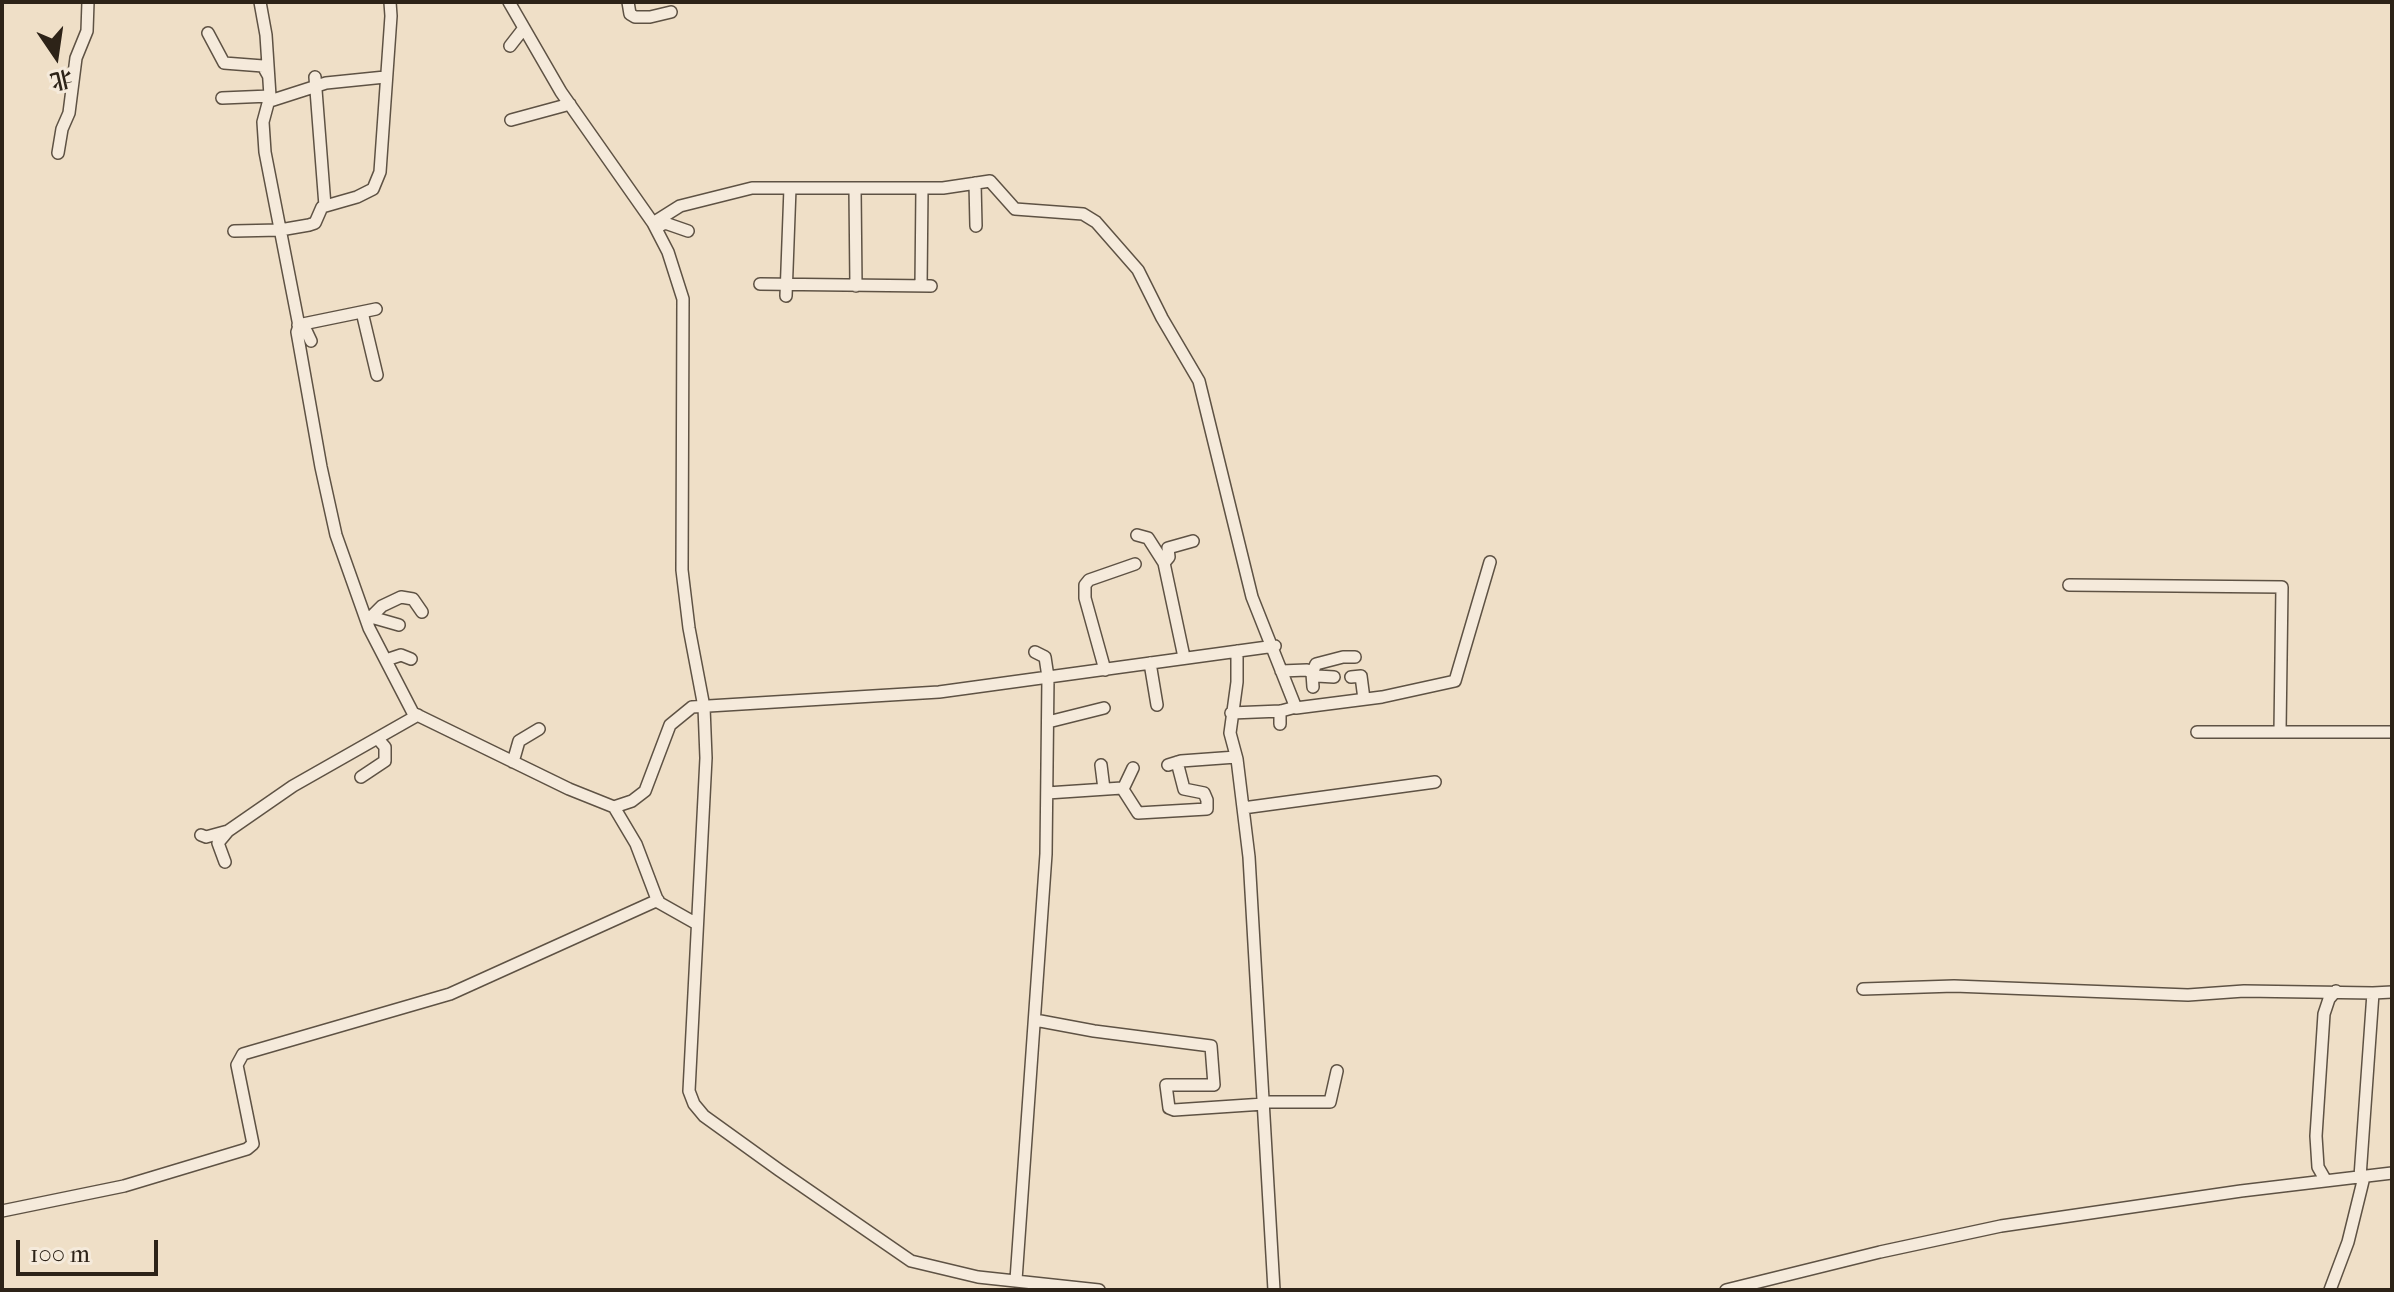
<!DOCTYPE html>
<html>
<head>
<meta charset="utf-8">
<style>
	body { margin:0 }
	#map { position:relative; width:2394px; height:1292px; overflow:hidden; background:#efdfc7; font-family:"IM FELL French Canon","Noto Serif SC",serif }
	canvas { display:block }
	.frame { position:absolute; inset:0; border:4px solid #2d2318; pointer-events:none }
	.north { position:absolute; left:16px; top:16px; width:80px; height:80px; -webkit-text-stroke:6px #f5eadb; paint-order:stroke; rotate:167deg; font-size:22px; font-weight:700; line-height:32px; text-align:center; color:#2d2318 }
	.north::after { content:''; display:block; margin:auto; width:28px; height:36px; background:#2d2318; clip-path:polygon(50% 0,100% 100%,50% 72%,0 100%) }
	.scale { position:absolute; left:16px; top:1240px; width:142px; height:36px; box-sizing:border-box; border:4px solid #2d2318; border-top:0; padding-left:10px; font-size:24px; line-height:28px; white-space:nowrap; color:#2d2318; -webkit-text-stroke:6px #f5eadb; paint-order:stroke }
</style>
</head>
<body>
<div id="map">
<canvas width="2394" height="1292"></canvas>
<div class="frame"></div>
<div class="north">北</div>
<div class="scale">100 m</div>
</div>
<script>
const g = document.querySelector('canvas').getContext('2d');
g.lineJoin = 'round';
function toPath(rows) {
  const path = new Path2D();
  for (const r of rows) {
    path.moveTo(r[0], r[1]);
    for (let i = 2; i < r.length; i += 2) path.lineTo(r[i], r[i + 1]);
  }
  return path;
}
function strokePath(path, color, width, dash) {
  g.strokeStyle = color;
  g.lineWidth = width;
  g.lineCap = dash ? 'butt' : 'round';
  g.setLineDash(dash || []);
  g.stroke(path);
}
const street = toPath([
	[260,2,266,35,270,96,263,122,265,152,299,326,297,332,321,467,336,535,369,628,413,713,569,789,614,807,636,844,658,902,697,924],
	[509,2,561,92,653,223,668,252,683,299,682,570,689,628,704,707,706,758,689,1091,694,1104,704,1116,779,1170,911,1261,978,1277,1099,1290],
	[628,2,630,14,635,17,650,17,671,12],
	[208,33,224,63,263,66,268,75],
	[510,46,524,28],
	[315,77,325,206],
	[222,98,270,96],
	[270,101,326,83,385,77],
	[511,120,570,104],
	[58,153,62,129,69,113,76,58,87,31,88,2],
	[975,183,976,226],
	[855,189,856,286],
	[653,223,680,206,752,188,943,188,990,181,1015,209,1083,214,1096,222,1138,270,1162,318,1199,381,1252,597,1296,708,1382,697,1455,681,1490,562],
	[656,228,665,223,688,231],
	[234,231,280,230,309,225,315,223,322,207,357,197,373,189,380,172,391,16,390,2],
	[760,284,931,286],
	[921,286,922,188],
	[786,296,790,188],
	[362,312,377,375],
	[303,324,311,341],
	[298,325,376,309],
	[1137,535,1148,538,1164,563],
	[2069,585,2282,587,2280,731],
	[371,617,399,625],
	[367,621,382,606,401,597,413,599,422,612],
	[1237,651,1237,682,1230,733,1237,759,1249,857,1274,1290],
	[1184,657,1164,563,1169,557,1168,548,1193,541],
	[386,660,401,655,411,659],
	[1150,663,1157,705],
	[1105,670,1085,598,1085,585,1089,580,1135,564],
	[1281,671,1307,670,1317,676,1334,677],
	[1351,677,1361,676,1364,699],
	[1313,687,1312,673,1316,664,1343,657,1355,657],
	[1280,711,1280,724],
	[1231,713,1281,711,1296,707],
	[1048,722,1104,708],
	[2197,732,2392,732],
	[513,762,519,741,539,729],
	[1101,765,1104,789],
	[1168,765,1181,761,1236,757],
	[361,777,385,761,385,747,378,739],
	[1123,789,1133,768],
	[1047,793,1122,788,1138,813,1207,809,1207,800,1204,793,1184,789,1177,762],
	[614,807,632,801,645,791,670,725,692,707,939,692,1275,646],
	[1243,808,1435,782],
	[201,835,206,837,228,831],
	[225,862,218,843,228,831,293,786,418,715],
	[1863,989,1954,986,2188,995,2244,991,2373,993],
	[1035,1020,1094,1031,1211,1046,1214,1085,1166,1085,1169,1108,1174,1110,1264,1104],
	[1264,1102,1330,1102,1337,1071],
	[2360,1177,2373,993,2392,992],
	[2326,1181,2318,1167,2316,1136,2324,1014,2329,999,2336,991],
	[2,1211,124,1186,247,1149,253,1144,237,1065,243,1054,450,994,658,900],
	[1016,1280,1046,854,1048,677,1045,657,1035,652],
	[1726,1290,1880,1252,2001,1226,2241,1191,2392,1173],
	[2330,1290,2348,1242,2364,1177]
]);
strokePath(street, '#5e5244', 14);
strokePath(street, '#f5eadb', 11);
</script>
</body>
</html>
